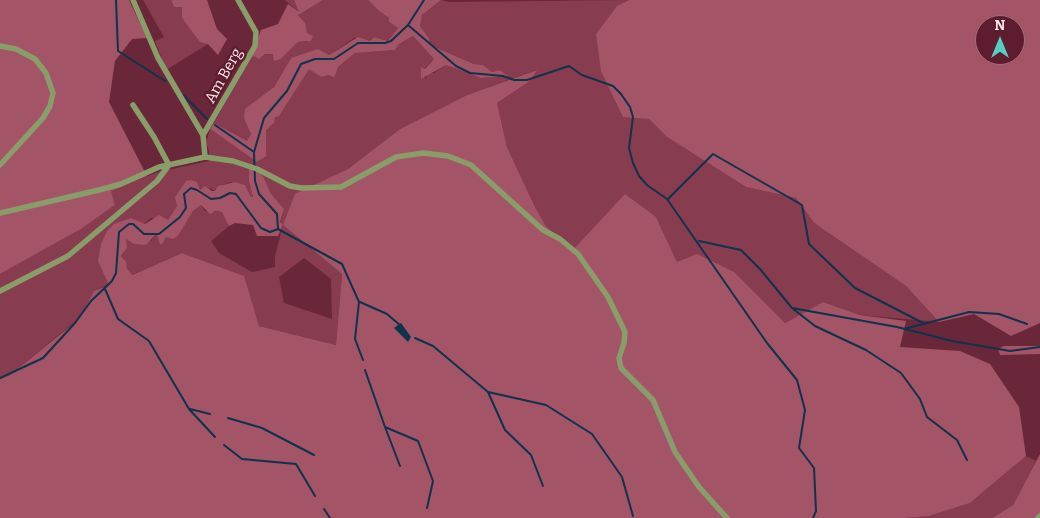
<!DOCTYPE html>
<html>
<head>
<meta charset="utf-8">
<style>
	body { margin:0 }
	#map { position:relative; width:1040px; height:518px; overflow:hidden; background:#6a2739; font-family:Bitter,serif }
	canvas { display:block }
	.north { position:absolute; left:975px; top:15px; width:50px; height:50px; box-sizing:border-box; background:#5e1c2f; border:1px solid #9d6e7b; border-radius:50%; rotate:0deg; font-size:14px; font-weight:700; line-height:20px; text-align:center; color:#fbe9ec }
	.north::after { content:''; display:block; margin:auto; width:18px; height:22px; background:#57cec2; clip-path:polygon(50% 0,100% 100%,50% 72%,0 100%) }
</style>
</head>
<body>
<div id="map">
<canvas width="1040" height="518"></canvas>
<div class="north">N</div>
</div>
<script>
const g = document.querySelector('canvas').getContext('2d');
g.lineJoin = 'round';
function fill(path, color) {
  g.fillStyle = color;
  g.fill(path, 'evenodd');
}
function toPath(rows) {
  const path = new Path2D();
  for (const r of rows) {
    path.moveTo(r[0], r[1]);
    for (let i = 2; i < r.length; i += 2) path.lineTo(r[i], r[i + 1]);
  }
  return path;
}
function strokePath(path, color, width, dash) {
  g.strokeStyle = color;
  g.lineWidth = width;
  g.lineCap = dash ? 'butt' : 'round';
  g.setLineDash(dash || []);
  g.stroke(path);
}
function drawText(font, color, halo, rows, align = 'center') {
  g.font = font + ' Bitter,serif';
  g.lineWidth = 5;
  g.setLineDash([]);
  g.textBaseline = 'middle';
  g.strokeStyle = halo;
  g.fillStyle = color;
  for (const [text, x, y, turn = 0] of rows) {
    g.save();
    g.translate(x, y);
    g.rotate((+turn || 0) * Math.PI / 180);
    g.textAlign = isNaN(turn) ? turn : align;
    if (halo) g.strokeText(text, 0, 0);
    g.fillText(text, 0, 0);
    g.restore();
  }
}
fill(toPath([
	[143,0,171,0,174,7,182,7,182,18,208,44,166,70,155,41,164,37],
	[285,0,294,0,300,13,323,0,368,0,379,11,389,18,389,22,398,28,388,41,374,37,370,41,354,38,329,55,291,58,274,87,262,97,249,127,251,134,247,142,214,123,252,55,274,54,274,60,281,59,298,42,308,42,305,24,298,15,300,13],
	[441,0,449,2,629,0,617,6,649,119,667,137,746,187,796,198,814,223,906,286,939,322,860,315,823,302,785,323,733,272,677,262,656,217,572,251,546,226,535,207,507,147,497,103,530,81,536,70,467,95,400,129,348,169,308,189,283,225,342,274,336,345,259,326,243,276,182,253,131,275,121,256,127,248,125,239,151,241,157,233,161,245,166,237,178,236,193,211,201,205,205,211,222,212,226,217,229,226,211,241,219,253,252,272,275,267,275,256,283,225,280,223,284,209,271,194,264,178,249,182,253,197,251,197,245,185,231,182,221,185,215,191,210,188,200,190,177,206,168,220,151,218,144,224,131,218,109,284,94,291,78,319,10,375,0,379,0,274,81,229,115,205,110,191,158,172,209,161,209,150,206,143,210,129,257,162,266,155,266,130,275,117,279,115,309,68,321,77,329,75,335,76,338,67,355,53,395,50,399,44,413,36,434,59,424,69,422,68,425,79,429,73,434,73,446,65,481,78,507,76,500,70,492,72,483,65,474,64,430,45,429,38,420,26,422,15],
	[304,258,331,279,332,319,284,303,279,277],
	[1026,456,1036,461,1013,505,992,518,905,518,929,516,970,503]
]), '#883c4f');
fill(toPath([
	[0,0,129,0,147,38,132,39,115,61,109,102,147,176,111,191,115,205,81,229,0,274],
	[171,0,207,0,217,29,227,39,218,55,208,44,200,42,182,18,182,7,174,7],
	[294,0,323,0,298,15,305,23,307,33,313,36,311,41,298,42,281,59,274,61,273,54,265,54,259,59,252,55,261,30,278,24,288,4,299,12],
	[368,0,441,0,422,15,420,26,429,38,430,45,474,64,483,65,492,72,500,70,508,76,481,78,446,65,421,79,421,67,425,69,434,59,413,36,399,44,395,50,355,53,338,67,335,76,333,77,329,75,321,77,309,69,279,116,275,117,274,123,266,130,266,156,257,162,210,129,214,123,247,141,251,134,244,118,245,109,274,87,291,58,318,49,329,55,358,37,370,41,374,37,388,41,398,28,389,22,389,18,379,11],
	[629,0,1040,0,1040,323,1011,336,974,314,939,322,906,286,814,223,796,198,746,187,667,137,649,119,623,117,601,71,596,34,617,6],
	[985,25,1015,25,1015,55,985,55],
	[537,70,530,81,497,103,507,147,535,207,546,226,572,251,625,194,656,217,677,262,697,254,734,272,785,323,823,302,860,315,906,321,900,347,960,351,990,364,1019,407,1026,456,970,503,929,516,905,518,0,518,0,379,10,375,78,320,94,291,109,285,98,261,101,244,107,231,114,224,131,218,145,224,159,215,168,220,177,206,175,197,186,181,191,180,197,182,200,190,205,186,212,191,215,191,218,186,235,182,245,185,251,197,253,197,249,182,249,165,261,169,261,175,264,178,271,194,284,209,280,222,283,225,295,194,348,169,400,129,467,95],
	[201,205,210,214,215,211,222,212,229,226,235,223,253,225,257,236,278,236,283,225,342,274,336,345,259,326,244,276,182,253,132,275,127,268,126,262,121,256,127,248,126,239,134,244,146,245,157,233,160,245,163,243,166,237,173,239,178,236,193,211],
	[1004,346,1040,346,1040,354,1000,355,998,349],
	[1040,454,1040,518,992,518,1013,505]
]), '#a35467');
fill(toPath([
	[401,323,411,337,408,342,394,328]
]), '#0f324d');
strokePath(toPath([
	[116,0,118,51,165,81],
	[408,25,456,66,470,73,503,76,514,80,527,80,569,66,582,75,613,86,621,94,630,107,633,117,629,148,633,163,639,176,647,185,667,199,767,343,797,380,805,410,799,448,814,468,816,511,813,518],
	[183,95,207,119],
	[215,125,254,152],
	[668,199,713,154,802,205,809,244,855,288,925,324],
	[278,229,342,264,359,302,355,339,363,360],
	[699,241,741,250,760,269,792,308,815,326,866,350,901,373,920,399,927,417,957,440,967,460],
	[105,289,118,319,149,341,189,409,215,437],
	[360,302,387,314,401,326],
	[792,308,897,327,952,341,1010,351,1040,347],
	[904,329,969,312,999,314,1027,324],
	[415,338,433,346,488,392,546,405,592,434,622,477,633,516],
	[365,370,385,427,418,441,433,481,427,508],
	[0,378,43,358,75,323,91,301,112,281,116,273,119,232,129,224,133,224,144,234,159,234,180,217,186,208,184,194,191,188,197,190,211,199,220,198,230,193,236,194,261,228,270,232,278,229,277,214,259,194,255,181,254,152,264,118,287,91,301,64,315,59,334,59,358,43,385,43,391,41,408,25,424,0],
	[488,392,505,430,531,455,543,486],
	[190,409,210,414],
	[228,418,262,428,314,455],
	[385,427,400,466],
	[224,445,242,459,296,464,315,496],
	[324,509,330,518]
]), '#0f324d', 2);
strokePath(toPath([
	[133,0,158,58,203,135,205,157],
	[0,46,16,49,35,59,46,73,53,93,50,106,43,118,0,165],
	[133,105,154,137,169,165],
	[203,135,255,46,256,32,238,0],
	[0,213,99,190,121,184,159,167,205,157,233,161,257,169,290,186,301,188,341,187,396,157,423,153,448,156,471,165,543,230,560,239,578,254,608,297,625,332,624,343,619,358,621,368,653,400,675,452,699,487,727,518],
	[0,291,68,256,157,181,169,165],
	[1038,518,1040,516]
]), '#899d6a', 5.5);
drawText('15px', '#fbe9ec', '#5e1c2f', [
	["Am Berg",224,76,-61]
]);
</script>
</body>
</html>
